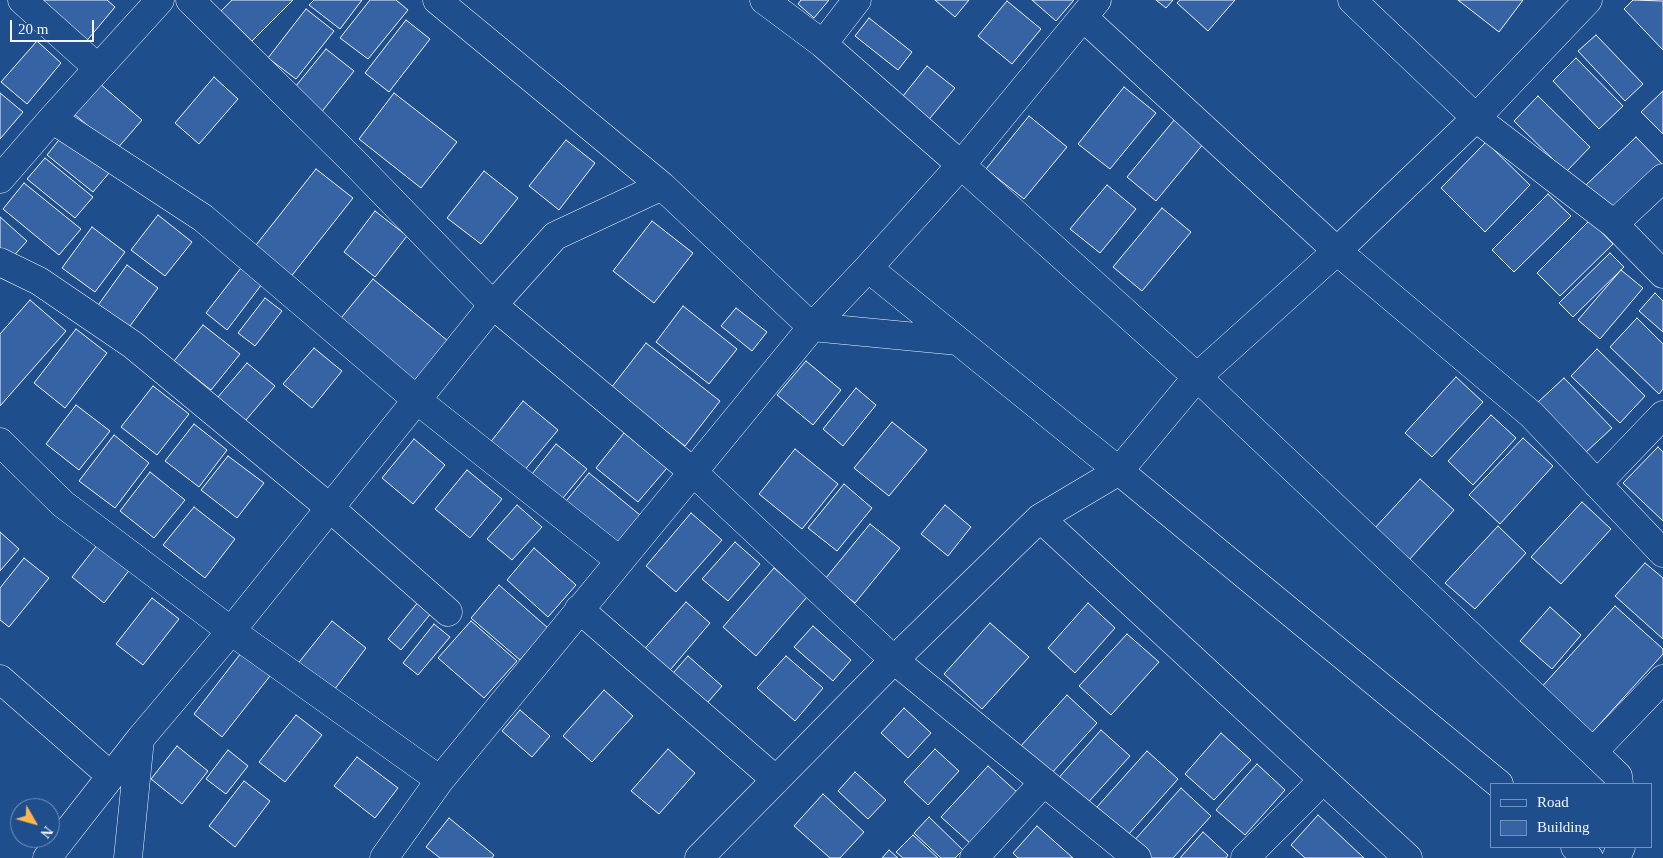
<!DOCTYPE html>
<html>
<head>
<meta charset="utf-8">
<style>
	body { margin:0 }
	#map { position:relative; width:1663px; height:858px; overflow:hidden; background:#1f4e8c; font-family:"Times New Roman",serif }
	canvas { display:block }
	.legend { position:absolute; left:1490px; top:783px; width:162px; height:65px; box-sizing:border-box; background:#1f4e8c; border:1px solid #7391ba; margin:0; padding:6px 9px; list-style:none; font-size:15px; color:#f2f6ff }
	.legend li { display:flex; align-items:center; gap:10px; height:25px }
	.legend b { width:25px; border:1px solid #7391ba }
	.north { position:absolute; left:10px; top:798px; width:50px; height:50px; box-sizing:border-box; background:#1f4e8c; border:1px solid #7391ba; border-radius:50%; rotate:128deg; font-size:14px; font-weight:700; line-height:20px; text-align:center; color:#f2f6ff }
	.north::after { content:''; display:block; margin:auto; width:18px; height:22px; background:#ffb74d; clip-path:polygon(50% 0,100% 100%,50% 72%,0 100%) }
	.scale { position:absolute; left:10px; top:20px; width:84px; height:22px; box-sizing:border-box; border:2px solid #f2f6ff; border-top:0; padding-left:6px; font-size:15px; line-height:18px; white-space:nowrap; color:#f2f6ff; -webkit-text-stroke:4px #1f4e8c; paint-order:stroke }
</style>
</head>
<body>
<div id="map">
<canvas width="1663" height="858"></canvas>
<ul class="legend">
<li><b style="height:6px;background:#1f4e8c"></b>Road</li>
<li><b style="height:14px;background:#3563a3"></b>Building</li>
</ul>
<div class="north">N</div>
<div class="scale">20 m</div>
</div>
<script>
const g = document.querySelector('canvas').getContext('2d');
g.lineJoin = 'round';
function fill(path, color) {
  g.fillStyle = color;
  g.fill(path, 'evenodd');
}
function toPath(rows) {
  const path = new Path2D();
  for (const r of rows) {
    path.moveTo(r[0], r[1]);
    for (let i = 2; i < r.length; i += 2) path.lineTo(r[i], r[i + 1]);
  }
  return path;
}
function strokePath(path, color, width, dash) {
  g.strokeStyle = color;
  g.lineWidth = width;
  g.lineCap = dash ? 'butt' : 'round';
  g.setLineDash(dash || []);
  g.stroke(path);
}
const building = toPath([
	[35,0,107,0,115,7,79,50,35,0],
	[232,0,293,0,252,41,221,11,232,0],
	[314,0,362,0,340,29,309,5,314,0],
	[370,0,396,0,408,10,368,59,340,38,370,0],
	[801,0,829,0,814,18,798,4,801,0],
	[935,0,969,0,955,17,935,0],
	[1032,0,1074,0,1056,21,1032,0],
	[1156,0,1173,0,1166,8,1156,0],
	[1180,0,1235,0,1208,31,1177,3,1180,0],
	[1458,0,1523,0,1499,32,1458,0],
	[1633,0,1663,1,1663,50,1624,9,1633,0],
	[1007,1,1041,29,1012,64,978,36,1007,1],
	[306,9,334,31,296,79,268,58,306,9],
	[869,18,912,52,898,70,855,36,869,18],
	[406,20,430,39,389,92,365,73,406,20],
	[1596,35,1643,84,1625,101,1578,51,1596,35],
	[37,41,61,63,27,104,1,82,37,41],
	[326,49,354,71,320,114,291,92,326,49],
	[1576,58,1623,106,1599,129,1553,81,1576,58],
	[927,66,955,88,926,123,899,101,927,66],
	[214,77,238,99,199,144,175,123,214,77],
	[99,83,142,120,116,150,73,113,99,83],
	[1124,87,1156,113,1110,169,1078,144,1124,87],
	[1663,91,1663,134,1641,112,1663,91],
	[0,93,23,112,0,139,0,93],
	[394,93,457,142,421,188,359,139,394,93],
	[1538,96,1590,147,1566,172,1514,121,1538,96],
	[1029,116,1067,147,1024,199,986,169,1029,116],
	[1175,119,1204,143,1156,201,1127,177,1175,119],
	[62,136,109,173,93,192,47,155,62,136],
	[1636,137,1663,165,1663,178,1619,221,1585,186,1636,137],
	[566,140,595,163,559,210,529,186,566,140],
	[1486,142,1530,185,1485,232,1441,188,1486,142],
	[45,158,93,197,75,218,27,179,45,158],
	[316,169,353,198,282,288,245,259,316,169],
	[484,171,518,198,481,244,447,218,484,171],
	[24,183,81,229,59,255,3,209,24,183],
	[1107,185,1136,209,1100,253,1070,229,1107,185],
	[1548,194,1571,216,1514,272,1492,250,1548,194],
	[1162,208,1191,232,1142,291,1113,267,1162,208],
	[375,211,407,236,375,277,344,252,375,211],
	[158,215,192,242,165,276,131,250,158,215],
	[0,217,27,241,2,269,0,268,0,217],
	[1590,220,1613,244,1560,296,1537,273,1590,220],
	[652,221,693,253,654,303,613,271,652,221],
	[92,227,125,252,95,292,62,268,92,227],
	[1610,253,1624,267,1573,317,1559,303,1610,253],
	[127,265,158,288,127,330,96,308,127,265],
	[241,268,262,284,227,330,206,313,241,268],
	[1621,270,1643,288,1600,339,1578,320,1621,270],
	[373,279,454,346,409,400,328,334,373,279],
	[1655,293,1663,301,1663,332,1639,311,1655,293],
	[265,298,282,311,255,346,238,333,265,298],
	[30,300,66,331,0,406,0,334,30,300],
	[683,306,737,349,709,384,656,342,683,306],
	[736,308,767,332,752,351,721,326,736,308],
	[1637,318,1663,344,1663,389,1659,394,1610,347,1637,318],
	[203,325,240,354,211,390,174,361,203,325],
	[76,329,107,353,65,408,34,383,76,329],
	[646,343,720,401,685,446,611,388,646,343],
	[314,348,342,371,312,408,283,384,314,348],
	[1597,349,1645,396,1620,423,1571,376,1597,349],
	[806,361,841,390,813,425,777,395,806,361],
	[247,363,275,386,240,427,212,404,247,363],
	[1456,377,1483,402,1432,457,1405,433,1456,377],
	[1564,378,1612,428,1585,453,1537,403,1564,378],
	[153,386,189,414,157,455,121,427,153,386],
	[856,388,876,405,843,446,823,429,856,388],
	[523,401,558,430,523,472,489,444,523,401],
	[76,405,110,431,79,470,46,444,76,405],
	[1491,415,1516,438,1473,485,1448,461,1491,415],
	[892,422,927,450,889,496,854,468,892,422],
	[194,424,227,450,199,487,165,461,194,424],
	[624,433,667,468,638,502,596,468,624,433],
	[114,435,149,463,115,508,79,481,114,435],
	[1523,438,1553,466,1500,524,1469,495,1523,438],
	[414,439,445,465,413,504,382,478,414,439],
	[556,444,587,469,558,504,528,479,556,444],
	[1658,447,1663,452,1663,521,1623,483,1658,447],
	[795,449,838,484,802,529,759,494,795,449],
	[228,456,264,483,237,518,201,490,228,456],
	[467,470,502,499,470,538,435,509,467,470],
	[150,472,185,500,154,538,120,511,150,472],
	[589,473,640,515,613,549,562,506,589,473],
	[1420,479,1454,510,1408,561,1374,529,1420,479],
	[844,484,872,508,837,551,808,528,844,484],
	[1582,502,1611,529,1561,584,1531,557,1582,502],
	[517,505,542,527,512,560,487,539,517,505],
	[945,505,971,527,948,556,921,534,945,505],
	[194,507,235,539,205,578,163,545,194,507],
	[691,513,722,540,676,592,646,566,691,513],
	[870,524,900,548,855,603,825,579,870,524],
	[1498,526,1526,553,1475,609,1445,583,1498,526],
	[0,532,19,549,0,571,0,532],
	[102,539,134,564,104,603,72,577,102,539],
	[735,542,760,564,728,601,702,579,735,542],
	[534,548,576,585,548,617,507,580,534,548],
	[24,558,49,578,9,627,0,620,0,588,24,558],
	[1645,563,1663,578,1663,639,1615,596,1645,563],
	[774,568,807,597,756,656,723,627,774,568],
	[499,585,548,628,520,660,471,618,499,585],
	[152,598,179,619,143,665,116,644,152,598],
	[419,601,432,612,401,650,388,639,419,601],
	[686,602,710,623,665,676,640,654,686,602],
	[1088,603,1115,628,1075,673,1048,648,1088,603],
	[1615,606,1663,649,1663,654,1588,737,1538,691,1615,606],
	[1550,607,1581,635,1552,669,1520,641,1550,607],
	[332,621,366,648,331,694,296,666,332,621],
	[471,621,517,661,484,698,438,658,471,621],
	[990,623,1029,657,982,709,944,674,990,623],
	[434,624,450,637,418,675,403,663,434,624],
	[813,626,851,660,833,681,794,647,813,626],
	[1127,634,1159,662,1111,715,1079,686,1127,634],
	[241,653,270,676,222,737,194,714,241,653],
	[688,656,722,686,695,717,661,687,688,656],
	[786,656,823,688,795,721,757,688,786,656],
	[604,690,633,716,592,762,563,736,604,690],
	[1067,695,1097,723,1050,775,1019,748,1067,695],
	[904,708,931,733,908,758,881,733,904,708],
	[520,710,550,736,532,757,502,731,520,710],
	[296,715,322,735,285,782,259,762,296,715],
	[1101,730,1130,756,1084,807,1055,782,1101,730],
	[1221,733,1251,760,1214,800,1185,774,1221,733],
	[177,746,208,771,182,804,151,779,177,746],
	[668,749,695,773,659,814,631,791,668,749],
	[935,749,959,771,928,805,904,782,935,749],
	[228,750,248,766,226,794,206,779,228,750],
	[1147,751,1178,779,1128,835,1097,807,1147,751],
	[357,757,398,788,375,818,334,786,357,757],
	[1257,764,1285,790,1245,835,1216,810,1257,764],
	[988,766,1018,793,971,844,941,817,988,766],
	[855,772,886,800,868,819,838,791,855,772],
	[244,781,270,801,235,847,209,826,244,781],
	[1181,788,1211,816,1173,858,1149,858,1132,843,1181,788],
	[823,794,864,832,840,858,830,858,794,826,823,794],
	[1318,815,1364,858,1305,858,1291,845,1318,815],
	[929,817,963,850,955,858,941,858,914,833,929,817],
	[449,818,494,855,492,858,440,858,426,847,449,818],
	[1037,826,1073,858,1018,858,1013,853,1037,826],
	[1203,832,1228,855,1226,858,1180,858,1203,832],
	[913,835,938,858,903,858,896,852,913,835],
	[889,850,898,858,882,858,889,850]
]);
fill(building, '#3563a3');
strokePath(building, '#f2f6ff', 1);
const minor = toPath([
	[22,0,98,68],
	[190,0,355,163,493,305,693,472,440,780,384,858],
	[764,0,823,44],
	[857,0,823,44,961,165,868,268,1119,471,1197,377,1593,752,1618,776,1619,784],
	[1097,0,1083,17,1337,251,1476,118,1352,0],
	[1588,0,1476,118,1614,224,1663,178],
	[1083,17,961,165,1197,377,1337,251,1532,415,1663,553],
	[52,119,203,218,417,400,619,560],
	[0,179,52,119,160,0],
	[662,186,812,327,693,472,894,660,699,858],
	[1614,224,1663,274],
	[0,262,39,281,133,345,330,508,448,612],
	[868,268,812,327,958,341],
	[0,442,63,504,231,631,493,305,555,236,662,186,437,0],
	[1597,484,1663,415],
	[1040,518,894,660,1137,858],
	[579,609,776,780],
	[0,679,111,776],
	[1593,752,1663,679],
	[1575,847,1589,858],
	[47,858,140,739],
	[128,858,140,739,231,631,440,780],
	[974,858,1044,782],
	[1245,858,1323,780],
	[1408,858,1040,518,1119,471,1499,784],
	[1616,858,1621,847]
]);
strokePath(minor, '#f2f6ff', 29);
strokePath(minor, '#1f4e8c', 28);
</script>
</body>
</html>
